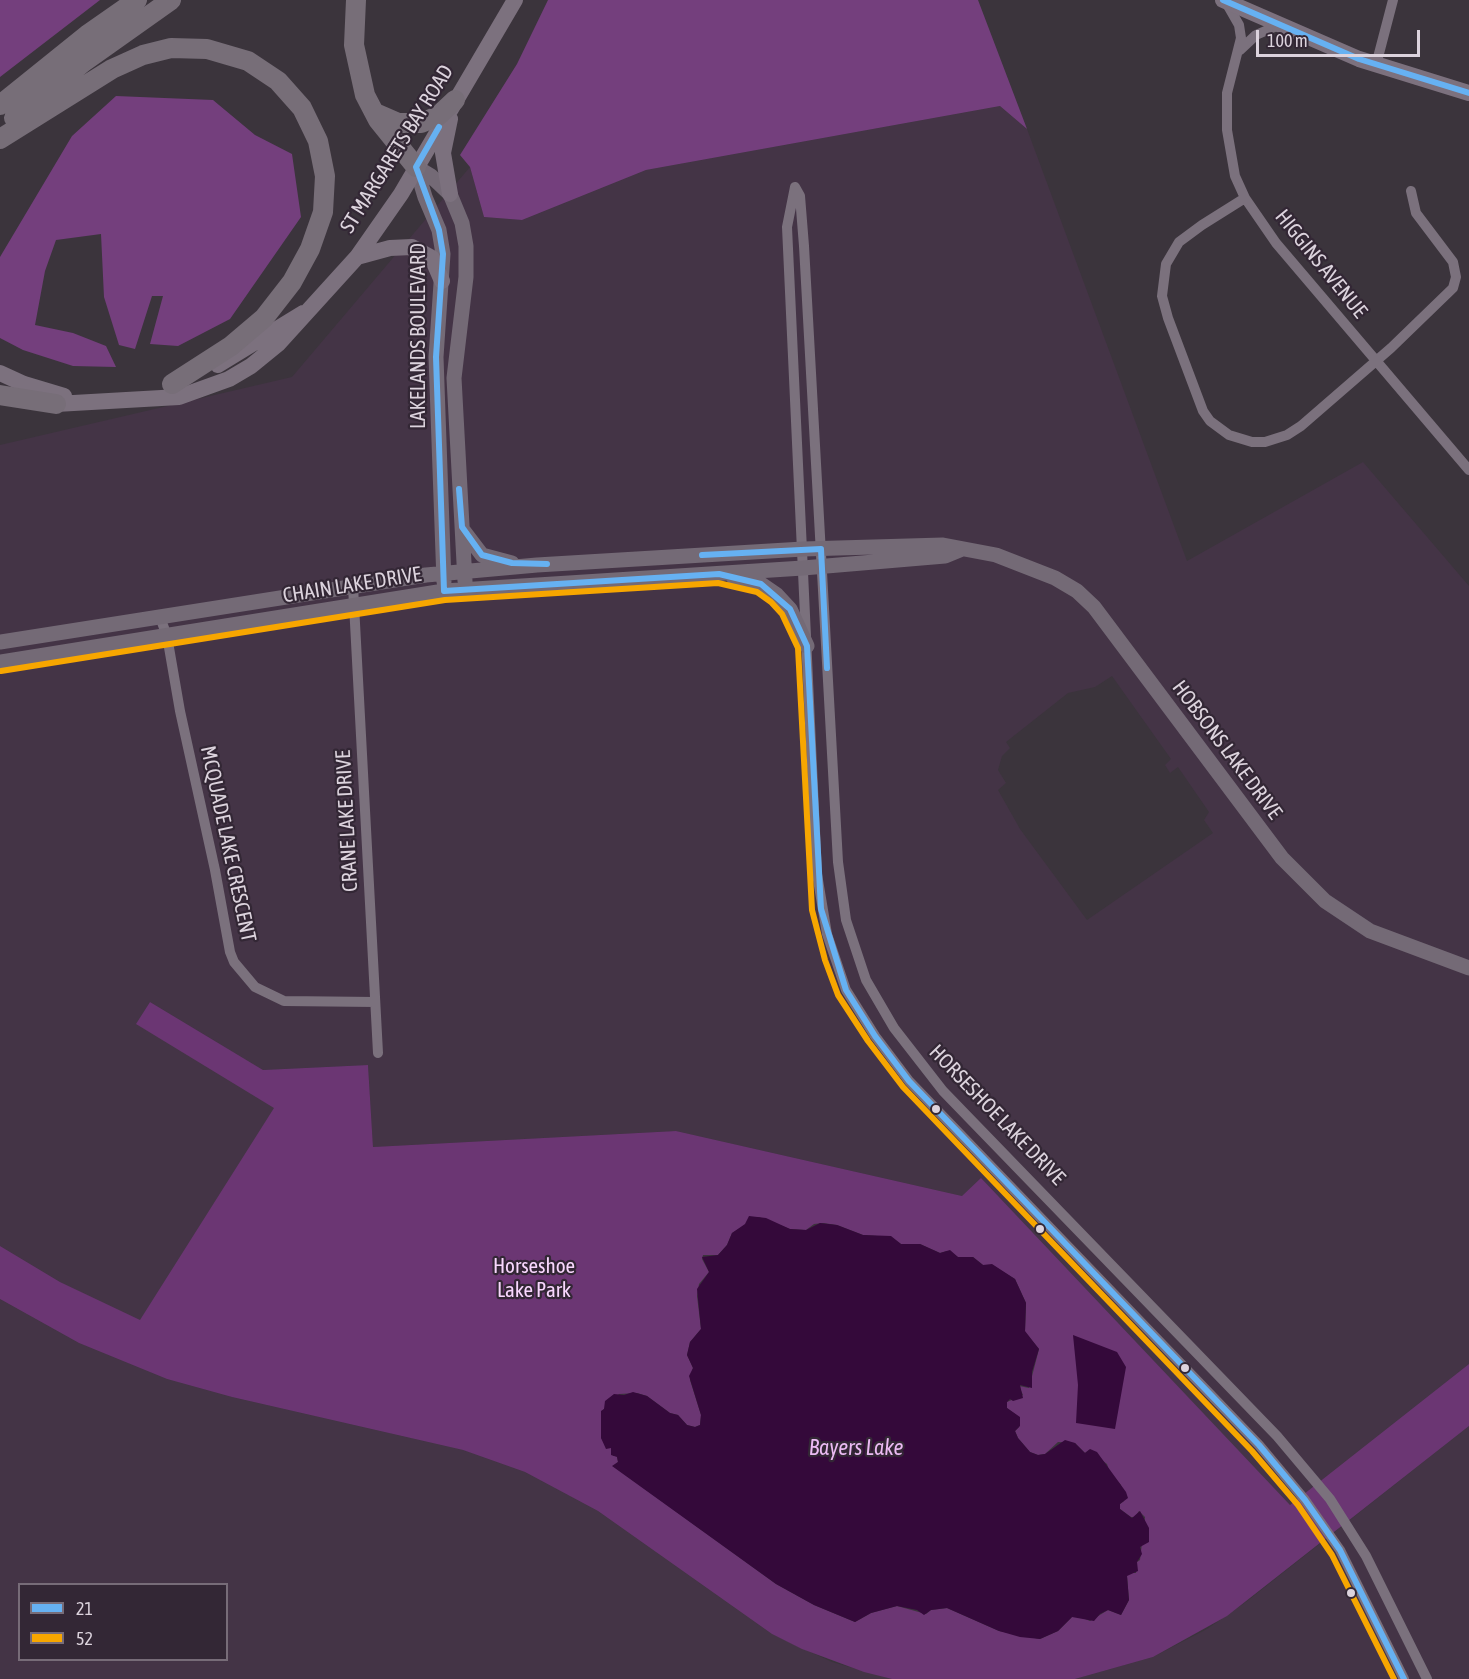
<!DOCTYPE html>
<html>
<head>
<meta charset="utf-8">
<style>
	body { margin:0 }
	#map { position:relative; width:1469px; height:1679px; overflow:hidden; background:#3b343c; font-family:"Asap Condensed",sans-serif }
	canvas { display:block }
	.legend { position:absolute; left:18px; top:1583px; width:210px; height:78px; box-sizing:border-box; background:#332735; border:2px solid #776c78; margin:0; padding:8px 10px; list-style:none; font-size:18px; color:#dcd3dd }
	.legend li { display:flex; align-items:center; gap:12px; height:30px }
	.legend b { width:30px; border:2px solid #776c78 }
	.scale { position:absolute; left:1256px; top:30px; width:164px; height:27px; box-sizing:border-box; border:3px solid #dcd3dd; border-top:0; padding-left:8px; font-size:18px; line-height:21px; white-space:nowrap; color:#dcd3dd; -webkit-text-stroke:4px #332735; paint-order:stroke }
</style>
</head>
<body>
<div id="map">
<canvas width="1469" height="1679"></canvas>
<ul class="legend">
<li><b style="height:8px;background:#66b1f2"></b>21</li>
<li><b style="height:8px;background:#f7a600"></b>52</li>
</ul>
<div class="scale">100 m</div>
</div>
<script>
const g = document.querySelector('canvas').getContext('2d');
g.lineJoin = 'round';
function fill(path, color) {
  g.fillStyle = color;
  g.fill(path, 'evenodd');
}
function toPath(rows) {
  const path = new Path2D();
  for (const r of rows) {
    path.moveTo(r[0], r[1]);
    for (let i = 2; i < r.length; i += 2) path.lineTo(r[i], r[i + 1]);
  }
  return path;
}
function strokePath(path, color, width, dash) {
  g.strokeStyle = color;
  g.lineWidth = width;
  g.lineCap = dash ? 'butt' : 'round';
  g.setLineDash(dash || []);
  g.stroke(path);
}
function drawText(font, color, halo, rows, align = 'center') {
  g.font = font + ' "Asap Condensed",sans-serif';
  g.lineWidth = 4.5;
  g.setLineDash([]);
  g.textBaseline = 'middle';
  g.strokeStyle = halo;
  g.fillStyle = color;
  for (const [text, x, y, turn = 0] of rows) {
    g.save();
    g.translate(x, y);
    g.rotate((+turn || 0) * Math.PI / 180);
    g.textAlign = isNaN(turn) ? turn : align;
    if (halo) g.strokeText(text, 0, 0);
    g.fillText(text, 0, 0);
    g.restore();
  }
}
fill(toPath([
	[1000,106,1027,129,1187,561,1363,462,1469,586,1469,1364,1290,1505,962,1196,676,1131,373,1147,368,1065,263,1070,150,1002,137,1024,278,1106,144,1325,60,1282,0,1246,0,445,292,377,470,167,484,217,522,220,646,170],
	[1112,676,1171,759,1165,765,1170,773,1178,767,1209,812,1204,820,1213,833,1087,920,1020,829,998,790,1006,783,998,770,1002,756,1010,748,1006,742,1068,693,1095,687],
	[0,1299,79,1343,167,1379,232,1397,463,1450,525,1472,598,1511,772,1634,832,1662,892,1679,0,1679],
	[20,1584,226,1584,226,1660,20,1660],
	[1469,1426,1469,1679,1075,1679,1153,1657,1207,1629,1246,1602]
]), '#443446');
fill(toPath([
	[150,1002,263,1070,368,1065,373,1147,676,1131,962,1196,981,1178,1290,1505,1469,1364,1469,1426,1227,1616,1153,1657,1075,1679,892,1679,864,1672,802,1649,772,1634,598,1511,525,1472,463,1450,232,1397,167,1379,79,1343,0,1299,0,1246,60,1282,140,1320,274,1108,136,1024],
	[759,1217,790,1229,806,1230,814,1224,823,1223,837,1225,863,1235,891,1237,901,1244,920,1244,940,1253,947,1251,958,1257,973,1257,983,1265,992,1265,1015,1279,1026,1303,1025,1332,1039,1349,1029,1388,1019,1386,1023,1395,1007,1402,1007,1408,1015,1414,1019,1427,1015,1431,1018,1438,1030,1452,1038,1455,1045,1454,1058,1442,1075,1443,1085,1453,1089,1450,1107,1464,1110,1473,1121,1485,1124,1501,1120,1504,1120,1509,1131,1517,1135,1517,1139,1511,1145,1517,1140,1560,1137,1562,1136,1573,1128,1573,1127,1576,1129,1600,1121,1615,1108,1610,1090,1621,1078,1616,1072,1617,1058,1631,1040,1639,999,1631,947,1608,931,1610,926,1614,897,1606,871,1613,855,1622,814,1605,776,1584,613,1466,618,1462,617,1456,613,1456,612,1449,601,1438,601,1412,619,1394,637,1393,647,1396,670,1413,678,1415,687,1425,695,1427,700,1425,701,1415,690,1380,693,1368,687,1355,690,1342,701,1329,697,1296,699,1284,709,1272,702,1259,703,1255,718,1255,727,1245,732,1233]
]), '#6b3673');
fill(toPath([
	[0,0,100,0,0,77],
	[548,0,978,0,1027,129,1000,106,646,170,522,220,484,217,470,167,460,155,517,64],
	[116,96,213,100,255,135,292,154,301,217,230,319,178,346,150,344,163,296,152,296,135,349,119,345,104,297,101,234,56,240,45,271,35,325,73,333,106,346,116,367,73,366,23,350,0,338,0,257,72,136]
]), '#743f7d');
fill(toPath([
	[749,1216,766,1218,790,1229,806,1230,820,1223,837,1225,863,1235,891,1236,901,1244,920,1244,940,1253,950,1250,958,1257,973,1257,983,1265,992,1264,1015,1279,1026,1303,1025,1331,1039,1349,1032,1372,1032,1388,1020,1385,1023,1398,1013,1401,1010,1399,1007,1402,1007,1408,1020,1417,1020,1426,1015,1431,1018,1438,1030,1452,1038,1455,1045,1454,1065,1440,1075,1443,1085,1453,1090,1449,1097,1452,1126,1492,1128,1498,1120,1504,1120,1509,1132,1518,1140,1511,1149,1528,1149,1542,1140,1547,1142,1554,1137,1562,1138,1571,1127,1576,1129,1600,1121,1615,1108,1610,1100,1614,1094,1621,1072,1617,1058,1631,1040,1639,1020,1637,999,1631,947,1608,931,1610,924,1615,917,1610,897,1606,871,1613,855,1622,814,1605,776,1584,612,1466,618,1462,617,1457,611,1455,611,1448,606,1449,601,1438,601,1411,604,1409,605,1401,614,1394,624,1395,633,1392,647,1396,670,1413,678,1415,687,1425,695,1427,700,1425,701,1415,689,1376,693,1368,687,1355,690,1342,701,1329,697,1289,709,1272,702,1257,718,1255,727,1245,732,1233,745,1224],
	[1073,1335,1117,1352,1126,1367,1115,1429,1076,1423,1078,1385]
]), '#34093a');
strokePath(toPath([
	[1227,4,1239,25,1241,38,1227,93,1227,130,1235,176,1245,198,1276,243,1469,470],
	[1240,50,1256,35,1279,25],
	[1376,65,1393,0],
	[795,187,800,196,804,246,838,862,846,920,866,980,894,1028,943,1091,1277,1436,1330,1499,1366,1556,1427,1679],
	[795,187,787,227,817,874,827,934,846,990,875,1036,909,1081,1259,1445,1305,1500,1340,1550,1404,1679],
	[1245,198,1202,225,1179,242,1166,264,1162,296,1168,318,1203,411,1210,421,1229,435,1252,442,1265,442,1287,435,1301,426,1391,348,1453,288,1456,277,1453,262,1416,213,1411,191],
	[353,586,378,1053],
	[160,617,167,636,180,711,215,870,230,952,234,962,255,987,284,1001,375,1002]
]), '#7b717d', 10);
strokePath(toPath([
	[416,167,431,176,450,194,462,223,466,246,466,277,454,378,465,581],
	[416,167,425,197,439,230,443,254,436,357,444,582],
	[463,530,482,555,512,563],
	[733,577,761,584,777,595,790,609,807,646],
	[0,642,426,575,537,565,803,549,943,545,996,555,1055,578,1077,591,1094,607,1282,858,1325,901,1370,931,1469,968],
	[0,662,444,591,803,568,945,556,962,549]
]), '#746a76', 15);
strokePath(toPath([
	[1223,0,1359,59,1469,93],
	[450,119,443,153,450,194],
	[357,257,390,248,412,247,432,258,442,281],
	[218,365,303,313],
	[0,373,24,384,64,396],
	[43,402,56,404,179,397,229,379,251,366,278,344,357,257,401,194,515,0]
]), '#7c717e', 16);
strokePath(toPath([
	[356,0,354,45,365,95,378,120,416,167],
	[0,105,87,35,137,0],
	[375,113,398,123,421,123,438,116,455,100],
	[14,118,85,61,171,0],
	[0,139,112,69,143,55,171,48,207,49,248,61,278,81,302,108,318,141,325,176,323,212,310,249,292,282,264,318,231,346,172,384],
	[0,395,56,404]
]), '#776e78', 20);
strokePath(toPath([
	[1223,0,1359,59,1469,93],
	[439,127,416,167,439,230,443,254,436,357,444,591,719,574,761,584,790,609,807,646,821,909,846,990,875,1036,909,1081,1259,1445,1305,1500,1340,1550,1404,1679],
	[459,489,462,527,482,555,512,563,547,564],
	[702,555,821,549,827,668]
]), '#66b1f2', 6);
strokePath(toPath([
	[1,671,445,600,718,583,757,592,771,602,782,614,798,648,812,910,825,960,838,995,868,1041,903,1087,1252,1451,1298,1505,1332,1555,1394,1679]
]), '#f7a600', 6);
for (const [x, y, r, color] of [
	[936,1109,5,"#dcd3dd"],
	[1040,1229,5,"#dcd3dd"],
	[1185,1368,5,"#dcd3dd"],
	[1351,1593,5,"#dcd3dd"]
]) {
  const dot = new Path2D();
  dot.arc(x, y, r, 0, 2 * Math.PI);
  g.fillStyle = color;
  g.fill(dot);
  strokePath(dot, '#332735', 2);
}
drawText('21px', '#dcd3dd', '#332735', [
	["ST MARGARETS BAY ROAD",397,149,-58],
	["HIGGINS AVENUE",1321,264,51],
	["LAKELANDS BOULEVARD",418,336,-90],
	["CHAIN LAKE DRIVE",352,585,-9],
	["HOBSONS LAKE DRIVE",1227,750,53],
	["CRANE LAKE DRIVE",347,821,-93],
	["MCQUADE LAKE CRESCENT",228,844,78],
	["HORSESHOE LAKE DRIVE",997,1115,46]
]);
drawText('21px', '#f9d7fe', '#332735', [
	["Horseshoe",534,1266],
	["Lake Park",534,1290]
]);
drawText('italic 22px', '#ebbaf3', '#332735', [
	["Bayers Lake",856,1448]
]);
</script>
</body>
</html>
